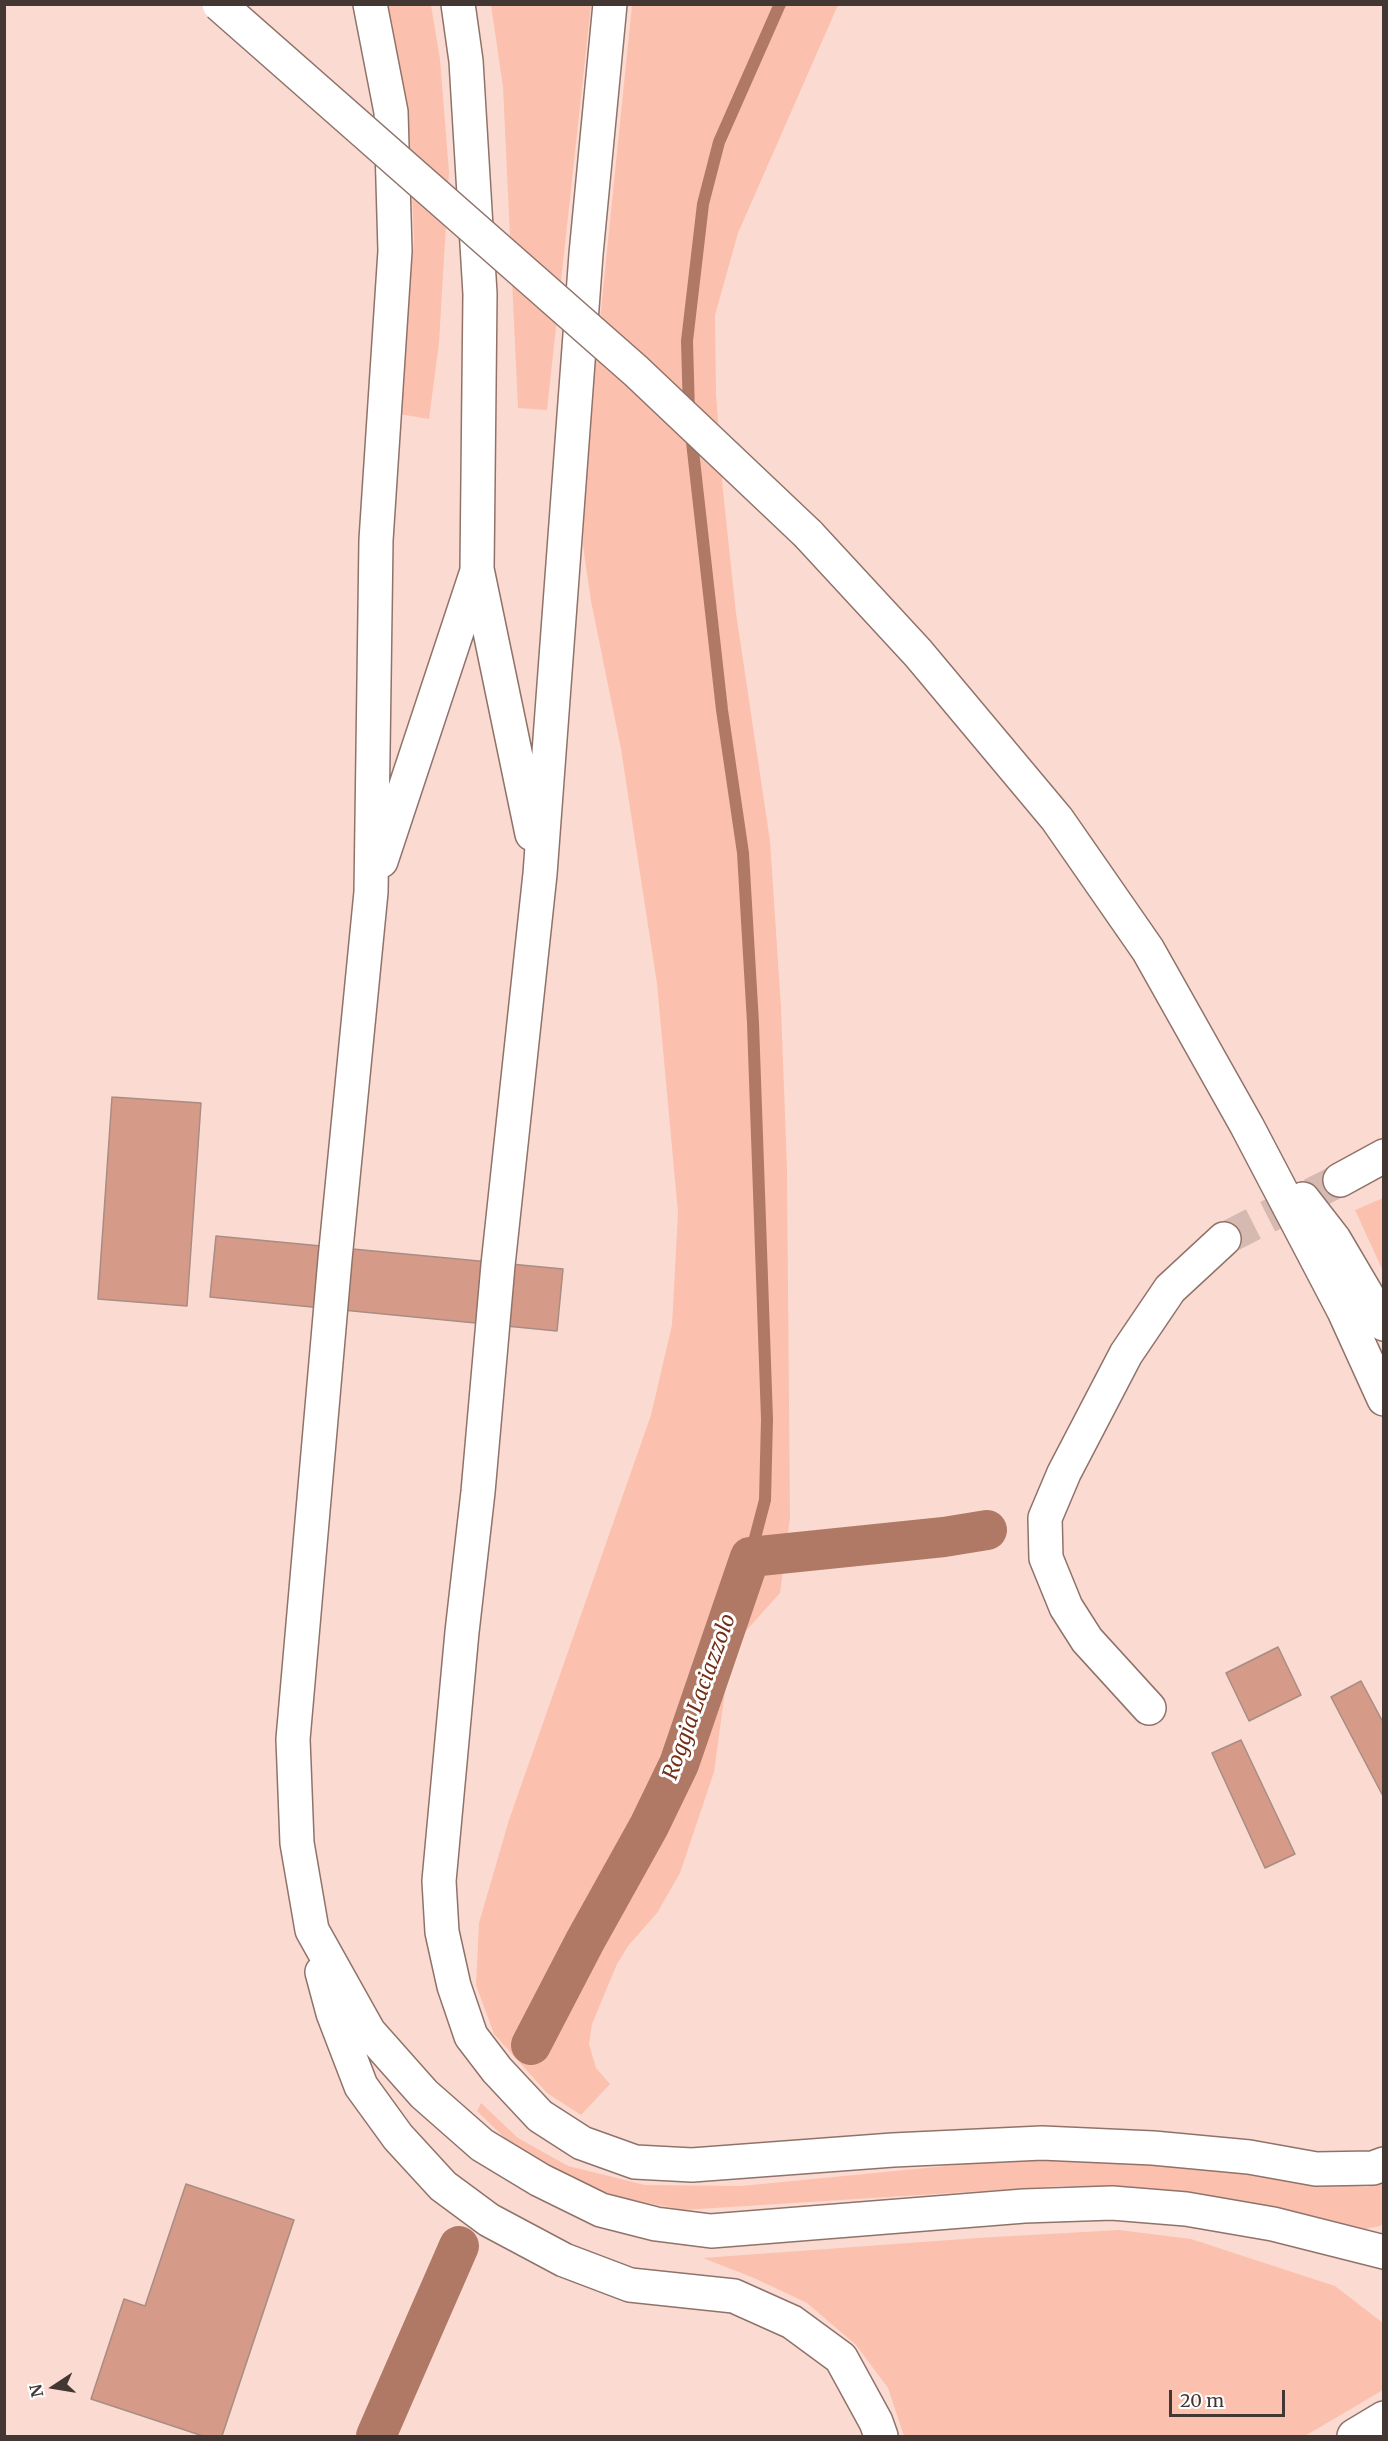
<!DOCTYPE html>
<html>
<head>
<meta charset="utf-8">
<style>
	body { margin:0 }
	#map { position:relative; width:1388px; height:2441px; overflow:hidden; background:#fbdbd1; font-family:Merriweather,serif }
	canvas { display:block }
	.frame { position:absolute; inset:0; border:6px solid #433733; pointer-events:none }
	.north { position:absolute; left:24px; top:2357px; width:60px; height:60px; -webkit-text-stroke:4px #fff; paint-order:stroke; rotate:258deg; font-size:16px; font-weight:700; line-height:24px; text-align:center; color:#433733 }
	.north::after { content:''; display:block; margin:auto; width:21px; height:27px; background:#433733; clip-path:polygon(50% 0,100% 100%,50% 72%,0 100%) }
	.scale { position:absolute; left:1169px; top:2390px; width:116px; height:27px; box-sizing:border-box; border:3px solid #433733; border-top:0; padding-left:8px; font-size:18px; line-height:21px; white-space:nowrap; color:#433733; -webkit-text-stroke:4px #fff; paint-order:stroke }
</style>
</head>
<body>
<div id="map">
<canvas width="1388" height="2441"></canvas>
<div class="frame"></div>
<div class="north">N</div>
<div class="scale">20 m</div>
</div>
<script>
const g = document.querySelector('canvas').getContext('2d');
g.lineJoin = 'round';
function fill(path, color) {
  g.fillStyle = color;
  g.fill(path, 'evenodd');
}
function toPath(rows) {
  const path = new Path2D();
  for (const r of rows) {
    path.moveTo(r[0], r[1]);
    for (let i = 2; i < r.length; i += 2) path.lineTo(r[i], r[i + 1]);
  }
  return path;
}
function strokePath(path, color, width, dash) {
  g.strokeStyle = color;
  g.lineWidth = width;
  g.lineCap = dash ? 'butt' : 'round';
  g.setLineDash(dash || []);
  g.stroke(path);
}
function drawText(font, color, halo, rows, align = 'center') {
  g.font = font + ' Merriweather,serif';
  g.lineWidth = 6;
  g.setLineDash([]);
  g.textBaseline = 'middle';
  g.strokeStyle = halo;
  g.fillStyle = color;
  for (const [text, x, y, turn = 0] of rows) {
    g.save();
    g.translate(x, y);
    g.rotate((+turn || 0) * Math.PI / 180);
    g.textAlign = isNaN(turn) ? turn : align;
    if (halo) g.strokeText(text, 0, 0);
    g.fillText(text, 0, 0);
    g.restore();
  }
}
fill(toPath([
	[387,5,431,5,440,59,449,172,439,343,429,419,399,414,414,239,408,109],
	[491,5,591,5,547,410,518,408,503,87],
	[632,5,838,5,738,233,715,315,716,393,723,491,736,613,770,841,781,1007,787,1169,790,1518,780,1593,735,1643,729,1662,714,1772,680,1873,657,1913,628,1946,617,1964,592,2024,589,2044,596,2068,610,2084,581,2115,547,2093,494,2034,476,1985,479,1923,509,1820,651,1415,672,1325,678,1213,657,984,621,749,591,601,583,546,585,467],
	[1383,1198,1383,1271,1355,1210],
	[481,2103,518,2138,568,2166,645,2185,741,2186,987,2162,1111,2159,1366,2187,1383,2182,1383,2223,1380,2226,1365,2229,1237,2201,1132,2188,1062,2186,683,2210,619,2197,558,2175,513,2146,477,2111],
	[1119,2230,1191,2239,1335,2286,1383,2323,1383,2390,1305,2436,904,2436,888,2388,856,2345,807,2303,754,2278,703,2258,977,2238]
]), '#fbc1ae');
strokePath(toPath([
	[689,413,687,341,703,204,719,142,780,4],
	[691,433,722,710,743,853,753,1023,767,1419,765,1500,750,1557]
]), '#b07966', 12);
strokePath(toPath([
	[531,2045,585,1941,649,1826,679,1764,750,1557,944,1537,987,1530],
	[376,2436,459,2246]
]), '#b07966', 40);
const building = toPath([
	[112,1097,201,1103,187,1306,98,1299,112,1097],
	[216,1236,563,1269,557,1331,210,1297,216,1236],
	[1278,1647,1301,1695,1249,1721,1226,1673,1278,1647],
	[1361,1681,1384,1724,1384,1798,1331,1697,1361,1681],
	[1241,1740,1295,1854,1265,1868,1212,1753,1241,1740],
	[186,2184,294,2220,222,2436,203,2436,91,2399,124,2299,145,2306,186,2184]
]);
fill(building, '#d59b88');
strokePath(building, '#a98c83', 1.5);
strokePath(toPath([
	[1224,1239,1340,1180]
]), '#d6bab1', 33, [33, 16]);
const minor = toPath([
	[1340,1180,1384,1156],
	[1149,1708,1087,1640,1066,1607,1046,1558,1045,1518,1064,1473,1126,1354,1170,1289,1224,1239]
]);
const major = toPath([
	[808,534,918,653,1057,819,1148,950,1247,1126,1344,1311,1384,1399],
	[1303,1199,1334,1239,1384,1324],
	[1354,2436,1384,2418]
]);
const highway = toPath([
	[370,4,391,112,395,251,376,540,371,892,335,1259,293,1739,297,1843,312,1930,369,2032,424,2094,482,2145,540,2180,601,2210,656,2224,711,2231,1024,2206,1112,2203,1186,2209,1273,2224,1384,2252],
	[458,4,466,61,480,294,477,569,532,834],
	[610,4,586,254,540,874,498,1265,478,1492,462,1632,439,1881,442,1932,454,1986,471,2036,497,2070,540,2116,582,2143,635,2162,692,2165,893,2150,1042,2143,1153,2148,1249,2157,1316,2169,1373,2168,1384,2164],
	[381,861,477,571],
	[322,1972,333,2013,361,2086,398,2137,443,2186,489,2220,564,2260,630,2285,734,2296,792,2322,841,2358,876,2422,881,2436]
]);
strokePath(minor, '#8f736a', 36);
strokePath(major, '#8f736a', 36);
strokePath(highway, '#8f736a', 36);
strokePath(minor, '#fff', 33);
strokePath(major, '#fff', 33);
strokePath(highway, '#fff', 33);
const majorBridge = toPath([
	[219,4,636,371,808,534]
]);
strokePath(majorBridge, '#8f736a', 36, []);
strokePath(majorBridge, '#fff', 33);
drawText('italic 21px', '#732e15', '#fff', [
	["Roggia Laciazzolo",700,1697,-70]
]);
</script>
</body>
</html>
